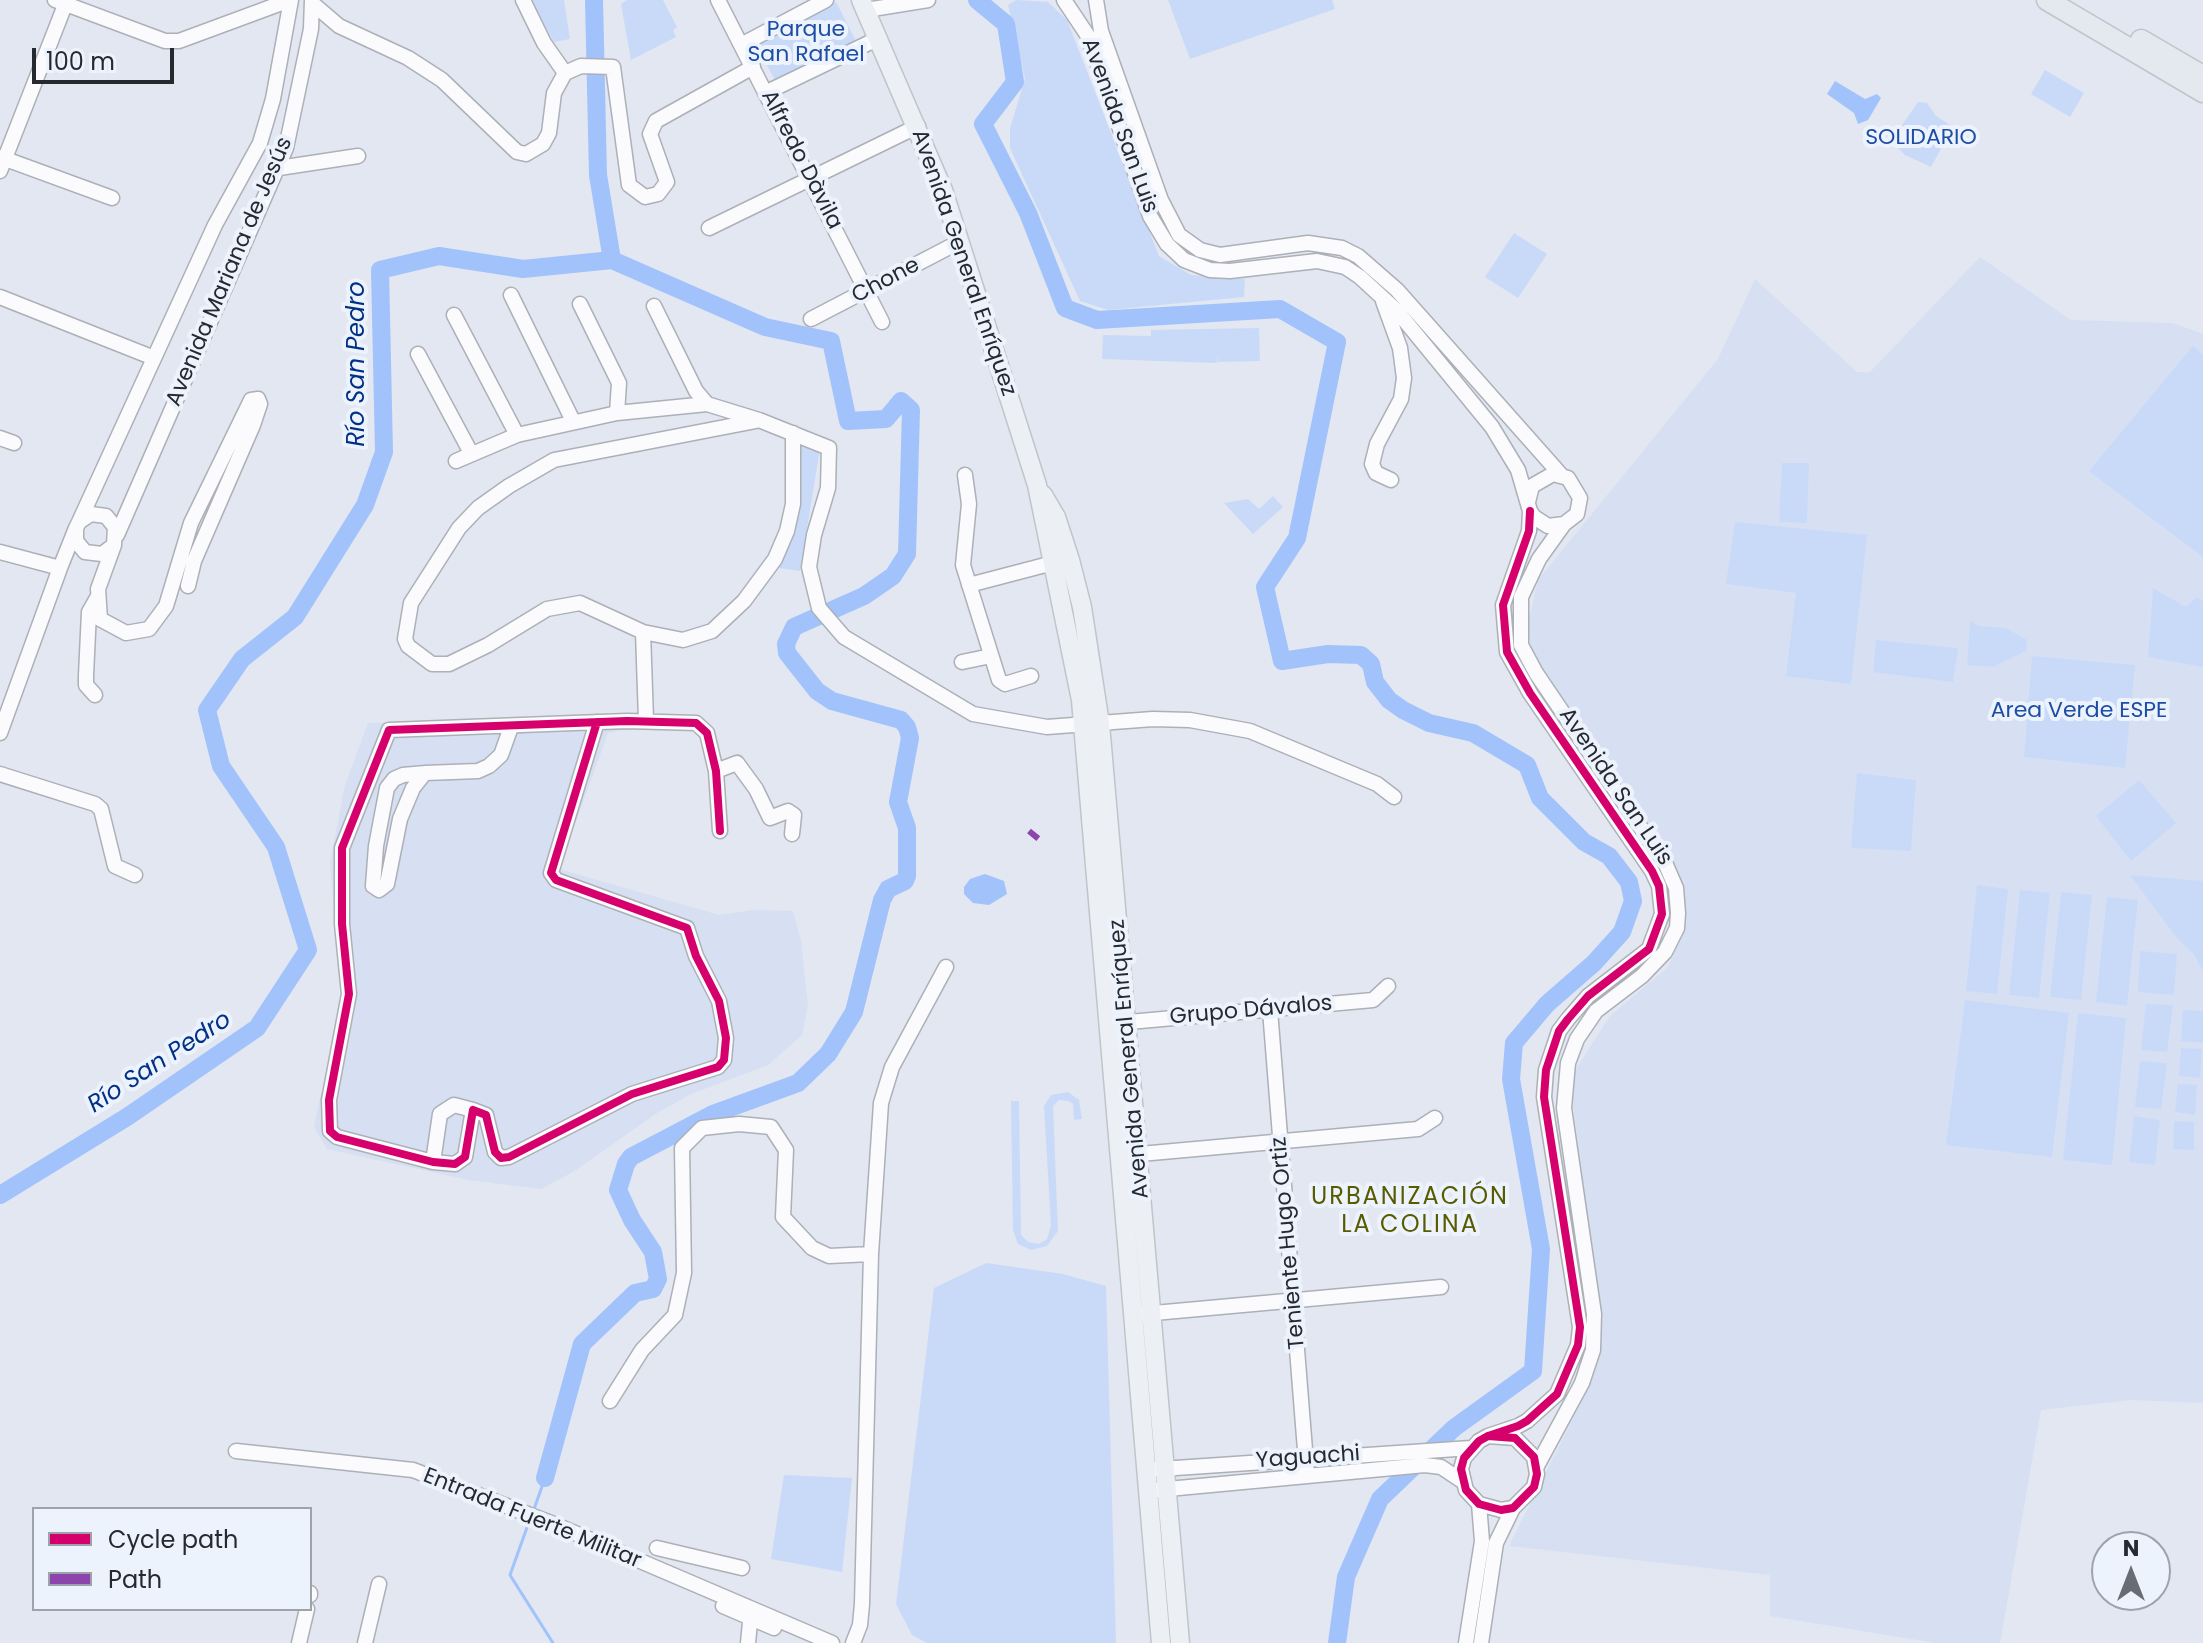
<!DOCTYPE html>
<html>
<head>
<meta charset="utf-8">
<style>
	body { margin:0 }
	#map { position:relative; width:2203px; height:1643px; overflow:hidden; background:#e2e7f1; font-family:Poppins,sans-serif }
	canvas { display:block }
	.legend { position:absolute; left:32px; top:1507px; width:280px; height:104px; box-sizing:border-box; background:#edf3fd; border:2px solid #9da3ab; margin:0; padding:10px 14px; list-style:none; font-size:24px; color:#262a30 }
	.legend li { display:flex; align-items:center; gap:16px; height:40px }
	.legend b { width:40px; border:2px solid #9da3ab }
	.north { position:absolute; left:2091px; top:1531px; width:80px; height:80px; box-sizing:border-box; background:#edf3fd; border:2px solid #9da3ab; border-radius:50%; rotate:0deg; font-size:22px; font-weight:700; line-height:32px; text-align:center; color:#262a30 }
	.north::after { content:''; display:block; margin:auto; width:28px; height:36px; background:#686c74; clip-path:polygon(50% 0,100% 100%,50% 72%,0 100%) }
	.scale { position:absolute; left:32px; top:48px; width:142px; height:36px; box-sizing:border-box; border:4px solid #262a30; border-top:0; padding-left:10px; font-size:24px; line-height:28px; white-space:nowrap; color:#262a30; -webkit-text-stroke:6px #edf3fd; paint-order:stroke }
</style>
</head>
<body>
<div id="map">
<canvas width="2203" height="1643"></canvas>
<ul class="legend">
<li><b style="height:10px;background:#d6006c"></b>Cycle path</li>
<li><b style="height:10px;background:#8e44ad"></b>Path</li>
</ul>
<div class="north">N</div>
<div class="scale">100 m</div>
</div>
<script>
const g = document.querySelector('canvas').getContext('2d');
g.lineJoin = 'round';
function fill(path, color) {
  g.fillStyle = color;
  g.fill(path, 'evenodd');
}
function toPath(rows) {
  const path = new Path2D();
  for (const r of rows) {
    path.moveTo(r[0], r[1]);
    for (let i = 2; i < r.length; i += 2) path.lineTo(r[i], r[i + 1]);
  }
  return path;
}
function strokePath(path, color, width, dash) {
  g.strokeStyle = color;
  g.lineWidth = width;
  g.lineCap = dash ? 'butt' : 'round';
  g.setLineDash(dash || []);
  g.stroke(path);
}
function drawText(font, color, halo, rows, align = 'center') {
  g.font = font + ' Poppins,sans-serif';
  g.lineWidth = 8;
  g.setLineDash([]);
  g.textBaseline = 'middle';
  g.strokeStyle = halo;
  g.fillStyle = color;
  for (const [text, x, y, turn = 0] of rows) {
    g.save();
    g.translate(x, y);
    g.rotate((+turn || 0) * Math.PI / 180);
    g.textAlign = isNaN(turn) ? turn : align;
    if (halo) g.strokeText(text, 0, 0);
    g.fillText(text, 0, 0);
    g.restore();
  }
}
fill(toPath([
	[1980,257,2071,320,2173,323,2203,334,2203,1403,2131,1400,2041,1410,2000,1643,1936,1643,1770,1616,1770,1575,1509,1546,1589,1387,1598,1357,1601,1328,1572,1097,1574,1072,1610,1016,1667,968,1681,939,1685,917,1684,886,1672,860,1533,656,1527,627,1538,580,1718,359,1755,279,1857,372,1870,372],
	[631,717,629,729,608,733,559,869,719,915,754,910,793,911,801,940,808,1005,802,1035,768,1065,691,1094,657,1113,573,1172,541,1189,468,1180,327,1149,314,1127,341,999,330,863,345,785,368,723]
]), '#d6e0f2');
fill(toPath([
	[531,0,564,0,570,39,554,42],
	[627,0,663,0,677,27,673,30,676,37,631,60,621,4],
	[1016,0,1048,2,1067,20,1159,256,1191,275,1245,279,1244,297,1108,310,1080,301,1010,148,1010,128,1025,79,1008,5],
	[1168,0,1332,0,1335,9,1190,59],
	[836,2,857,43,777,84,755,43],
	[2045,70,2084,93,2070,117,2031,94],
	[1918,102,1927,103,1936,116,1953,127,1931,167,1905,155,1891,141],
	[1514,233,1547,254,1518,298,1485,277],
	[1259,328,1260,361,1218,362,1218,355,1217,363,1102,359,1103,335,1151,336,1151,330],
	[2193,346,2203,355,2203,557,2089,471],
	[799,446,820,449,800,571,778,568],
	[1782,463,1809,463,1807,523,1779,522],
	[1273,496,1283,507,1253,534,1224,503,1248,499,1259,509],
	[1735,522,1867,535,1851,684,1786,676,1796,593,1726,584],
	[2153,588,2186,607,2197,597,2203,601,2203,667,2148,657],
	[1970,620,1978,626,2006,628,2027,640,2026,651,1993,667,1967,665],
	[1876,640,1958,648,1953,682,1873,672],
	[2032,656,2135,665,2125,768,2024,757],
	[1857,773,1916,780,1911,851,1851,848],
	[2139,780,2176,823,2131,861,2096,816],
	[2130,875,2203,881,2203,971,2193,953,2177,938],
	[1977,885,2008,889,1997,994,1966,991],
	[2020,890,2050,893,2039,998,2009,995],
	[2061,892,2092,895,2081,1000,2050,997],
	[2107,897,2138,900,2127,1006,2096,1002],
	[2140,951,2177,954,2174,995,2138,992],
	[1965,1000,2069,1013,2052,1157,1946,1145],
	[2146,1004,2173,1005,2167,1052,2141,1050],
	[2183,1010,2203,1011,2203,1043,2181,1041],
	[2078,1013,2126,1018,2112,1165,2063,1160],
	[2181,1048,2202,1049,2200,1078,2179,1076],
	[2140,1061,2167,1063,2161,1109,2135,1107],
	[2178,1084,2197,1085,2195,1115,2175,1112],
	[1068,1092,1079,1100,1082,1119,1074,1120,1073,1104,1069,1101,1059,1100,1053,1106,1058,1231,1047,1246,1031,1250,1018,1244,1013,1230,1011,1101,1019,1101,1021,1235,1028,1242,1039,1244,1047,1239,1051,1226,1044,1106,1051,1095],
	[2134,1116,2160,1120,2155,1165,2129,1162],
	[2174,1121,2194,1122,2194,1150,2173,1149],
	[986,1263,1063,1274,1106,1286,1116,1643,927,1643,912,1635,896,1604,934,1288],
	[784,1475,852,1478,842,1572,771,1559]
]), '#c9daf9');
fill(toPath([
	[1835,81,1865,99,1877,94,1881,98,1868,120,1858,124,1854,113,1827,94],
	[985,874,1004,881,1007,894,989,905,973,903,964,894,964,887,970,879]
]), '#a2c2fb');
strokePath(toPath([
	[533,1512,545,1478],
	[530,1519,510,1575,553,1643]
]), '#a2c2fb', 3);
strokePath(toPath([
	[977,0,1006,24,1015,82,983,124,1028,213,1065,308,1097,320,1280,309,1337,342,1297,538,1265,587,1282,661,1328,654,1361,655,1371,664,1375,682,1389,700,1403,710,1429,723,1473,733,1527,765,1540,798,1584,842,1609,856,1629,882,1633,901,1622,932,1594,963,1547,1004,1514,1043,1511,1079,1541,1249,1533,1371,1454,1428,1380,1499,1346,1577,1337,1643],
	[0,1195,127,1117,257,1028,308,950,276,847,221,766,207,710,242,659,295,617,365,505,384,452,380,270,439,256,523,269,612,260,598,175,594,0],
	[545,1478,582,1344,635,1293,653,1289,658,1279,653,1252,632,1220,618,1190,626,1164,631,1157,713,1114,798,1083,828,1054,854,1012,882,900,888,889,905,881,907,876,907,828,898,802,910,738,907,727,901,720,832,701,817,691,787,653,786,644,794,627,864,596,893,576,907,554,911,410,901,401,886,419,848,421,831,341,765,327,612,260]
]), '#a2c2fb', 18);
const minor = toPath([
	[55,0,165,41,179,41,290,0],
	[523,0,544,43,565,73],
	[718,0,882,322],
	[1064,0,1088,36,1150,216,1167,244,1184,260,1210,270,1230,271,1317,261,1345,267,1360,277,1397,311,1492,427,1518,470,1530,511,1534,517,1548,526,1564,524,1577,514,1580,498,1568,478,1553,474,1532,486,1528,502],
	[1096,0,1101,31,1161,200,1179,235,1200,250,1220,255,1308,243,1342,248,1358,256,1397,290,1561,475],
	[312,3,339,26,408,58,442,80,517,152,526,154,543,144,549,133,554,93,565,73,581,66,613,67,629,185,645,197,658,194,667,182,650,134,656,121,753,67],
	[866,10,928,0],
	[741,45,826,0],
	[765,93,879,38],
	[0,157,112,198],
	[279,168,358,156],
	[0,171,67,0],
	[709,228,918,126],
	[511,295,573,421],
	[0,297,154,358],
	[1383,301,1400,348,1404,378,1401,399,1377,444,1372,464,1376,473,1391,480],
	[580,304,619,383,617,413],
	[654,306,696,391,707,404],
	[454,315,517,435],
	[811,319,959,242],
	[418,354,471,453],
	[756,421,554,460,509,486,478,508,459,528,411,603,405,639,408,646,432,664,449,664,488,645,547,609,580,603,643,632,683,640,712,631,744,601,775,559,787,531,793,504,793,433],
	[0,438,14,443],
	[456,461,517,435,617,413,707,404,759,420,829,448,828,488,814,535,809,567,819,608,844,637,973,714,1047,727,1153,719,1190,720,1250,731,1377,784,1394,797],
	[965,475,969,504,963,565,999,680,1005,684,1031,676],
	[79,522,215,225,260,143,273,99,291,0],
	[117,535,286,148,311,29,312,0],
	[114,545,98,589,100,619,126,633,149,629,166,606,191,523,251,400,258,399,260,404,253,425,194,561,188,586],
	[0,552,60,568],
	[969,585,1053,563],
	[643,632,646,720],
	[962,662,991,656],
	[95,695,86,685,86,675,89,612,97,598],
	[597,722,551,873,556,880,687,928,696,956,719,1001,726,1038,724,1060,718,1067,632,1094,509,1157,501,1158,495,1152,486,1115,473,1110,465,1157,455,1164,433,1162,337,1137,330,1131,329,1100,349,994,342,924,342,848,389,730,627,721,696,723,707,733,716,771,720,831],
	[0,733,60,568,76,528,79,522,91,514,106,516,115,527,114,545,102,554,85,552,76,541,76,528],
	[716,771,737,763,756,789,770,818,788,811,794,815,792,834],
	[425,773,413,788,400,819,387,884,379,890,373,886,376,846,387,788,394,779,403,775,425,773,478,771,489,766,501,755,511,727],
	[0,774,95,804,101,809,115,866,135,875],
	[1270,1010,1307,1475],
	[1118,1023,1373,1000,1388,986],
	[1129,1155,1418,1129,1435,1118],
	[433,1162,440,1114,454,1105,473,1110],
	[1143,1314,1441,1287],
	[610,1401,642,1350,675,1315,684,1273,682,1148,702,1128,739,1124,771,1127,786,1150,783,1217,812,1248,829,1256,871,1254],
	[1488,1436,1515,1438,1534,1457,1537,1474,1534,1487,1513,1508,1501,1510,1479,1504,1466,1490,1461,1469,1464,1458,1479,1441,1488,1436,1518,1426,1527,1421,1557,1394,1578,1345,1580,1327,1544,1097,1546,1070,1559,1031,1568,1019,1588,996,1649,949,1662,914,1659,886,1652,871,1530,693,1507,652,1503,605,1529,531,1530,511],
	[236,1451,413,1470,556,1525,832,1643],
	[1537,1466,1582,1383,1593,1350,1594,1314,1564,1108,1568,1063,1577,1039,1596,1011,1642,976,1665,952,1677,928,1678,913,1676,888,1666,865,1536,673,1521,645,1521,597,1539,559,1564,524],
	[1146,1470,1471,1448],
	[1157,1490,1425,1465,1441,1467,1462,1481],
	[657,1548,742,1568],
	[310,1595,310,1593],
	[723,1606,774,1628],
	[299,1643,307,1609],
	[365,1643,379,1584],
	[748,1643,751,1612],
	[853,1643,860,1625,862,1604,871,1254,881,1103,892,1067,946,967],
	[1466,1643,1482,1541,1479,1504],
	[1481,1643,1496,1543,1513,1508]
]);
const major = toPath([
	[861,0,943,190,1037,485,1081,700,1161,1643],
	[1043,495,1056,517,1070,560,1082,607,1100,724,1180,1643]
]);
const highway = toPath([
	[2047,0,2203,92],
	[2141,40,2203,76]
]);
strokePath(minor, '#acb0b7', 17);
strokePath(major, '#c1c4c9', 21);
strokePath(highway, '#c1c4c9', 23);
strokePath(minor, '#fbfbfd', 14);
strokePath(major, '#ecf0f4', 18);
strokePath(highway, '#e4e8ef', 20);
strokePath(toPath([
	[1029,831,1040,840]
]), '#8e44ad', 6, [12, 6]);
strokePath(toPath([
	[597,722,551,873,556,880,687,928,696,956,719,1001,726,1038,724,1060,718,1067,632,1094,509,1157,501,1158,495,1152,486,1115,473,1110,465,1157,455,1164,433,1162,337,1137,330,1131,329,1100,349,994,342,924,342,848,389,730,627,721,696,723,707,733,716,771,720,831],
	[1488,1436,1515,1438,1534,1457,1537,1474,1534,1487,1513,1508,1501,1510,1479,1504,1466,1490,1461,1469,1464,1458,1479,1441,1488,1436,1518,1426,1527,1421,1557,1394,1578,1345,1580,1327,1544,1097,1546,1070,1559,1031,1568,1019,1588,996,1649,949,1662,914,1659,886,1652,871,1530,693,1507,652,1503,605,1529,531,1530,511]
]), '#d6006c', 8);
drawText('22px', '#1d4da4', '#edf3fd', [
	["Parque",806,30],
	["San Rafael",806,55],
	["SOLIDARIO",1921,138],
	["Area Verde ESPE",2079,711]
]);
drawText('22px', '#262a30', '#edf3fd', [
	["Avenida San Luis",1119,126,70],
	["Alfredo Dàvila",801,160,63],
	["Avenida General Enríquez",963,263,71],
	["Avenida Mariana de Jesús",230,272,-67],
	["Chone",886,281,-28],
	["Avenida San Luis",1615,787,56],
	["Grupo Dávalos",1251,1011,-5],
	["Avenida General Enríquez",1130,1059,-95],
	["Teniente Hugo Ortiz",1289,1243,-95],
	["Yaguachi",1308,1458,-4],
	["Entrada Fuerte Militar",532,1519,22]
]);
drawText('italic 24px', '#013086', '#edf3fd', [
	["Río San Pedro",358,364,-90],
	["Río San Pedro",160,1063,-33]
]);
g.letterSpacing = '2px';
drawText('24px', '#595b01', '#edf3fd', [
	["URBANIZACIÓN",1410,1198],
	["LA COLINA",1410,1226]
]);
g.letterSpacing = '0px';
</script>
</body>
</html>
